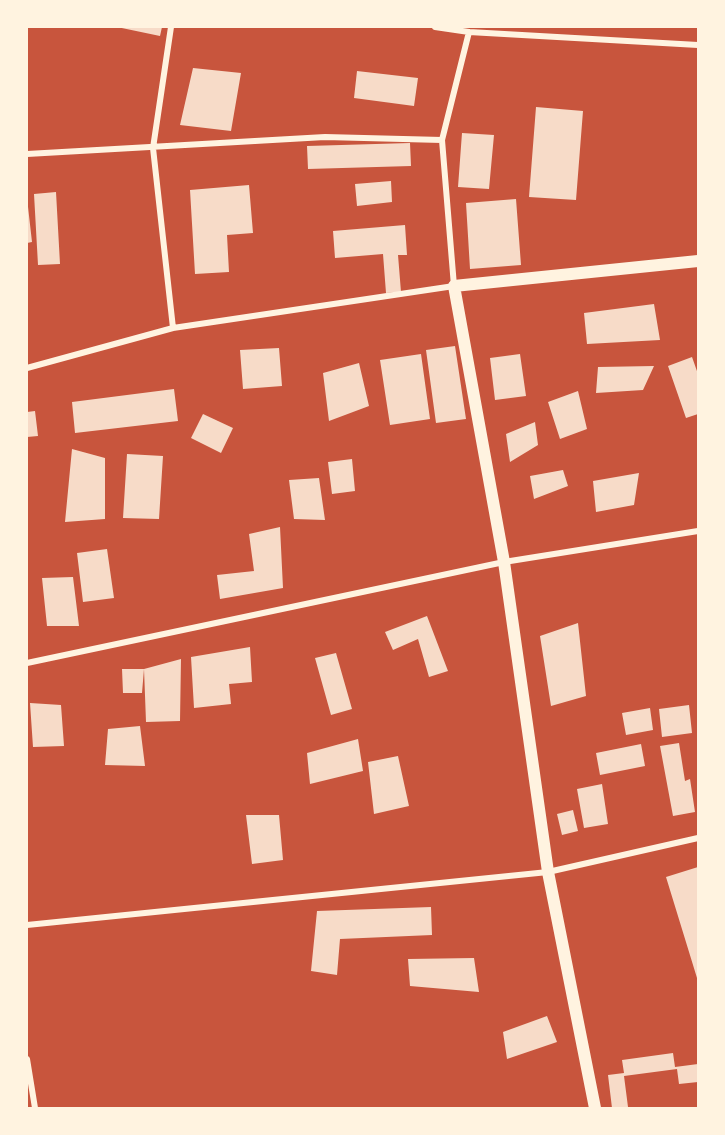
<!DOCTYPE html>
<html>
<head>
<meta charset="utf-8">
<style>
	body { margin:0 }
	#map { position:relative; width:725px; height:1135px; overflow:hidden; background:#c8553d; font-family:Mulish,sans-serif }
	canvas { display:block }
	.frame { position:absolute; inset:0; border:28px solid #fff3e0; pointer-events:none }
</style>
</head>
<body>
<div id="map">
<canvas width="725" height="1135"></canvas>
<div class="frame"></div>
</div>
<script>
const g = document.querySelector('canvas').getContext('2d');
g.lineJoin = 'round';
function fill(path, color) {
  g.fillStyle = color;
  g.fill(path, 'evenodd');
}
function toPath(rows) {
  const path = new Path2D();
  for (const r of rows) {
    path.moveTo(r[0], r[1]);
    for (let i = 2; i < r.length; i += 2) path.lineTo(r[i], r[i + 1]);
  }
  return path;
}
function strokePath(path, color, width, dash) {
  g.strokeStyle = color;
  g.lineWidth = width;
  g.lineCap = dash ? 'butt' : 'round';
  g.setLineDash(dash || []);
  g.stroke(path);
}
fill(toPath([
	[117,27,162,27,160,36],
	[193,68,241,73,231,131,180,125],
	[357,71,418,78,414,106,354,98],
	[536,107,583,111,576,200,529,197],
	[462,133,494,135,489,189,458,187],
	[410,143,411,166,308,169,307,146],
	[391,181,392,202,357,206,355,184],
	[249,185,253,233,227,235,229,272,195,274,190,190],
	[56,192,60,264,38,265,34,194],
	[27,198,32,242,27,243],
	[516,199,521,265,470,269,466,203],
	[405,225,407,255,398,255,401,292,386,293,383,254,335,258,333,231],
	[654,304,660,340,587,344,584,313],
	[455,346,466,419,436,423,426,350],
	[279,348,282,386,243,389,240,350],
	[421,354,430,419,390,425,380,360],
	[520,354,526,396,495,400,490,358],
	[692,357,698,374,698,414,686,418,668,366],
	[359,363,369,406,329,421,323,373],
	[654,366,643,390,596,393,598,367],
	[174,389,178,421,75,433,72,402],
	[578,391,587,429,560,439,548,402],
	[35,411,38,436,27,437,27,412],
	[203,414,233,428,221,453,191,438],
	[535,422,538,445,510,462,506,434],
	[72,449,105,458,105,519,65,522],
	[127,454,163,456,159,519,123,518],
	[352,459,355,491,332,494,328,462],
	[563,470,568,486,534,499,530,476],
	[639,473,634,505,596,512,593,481],
	[319,478,325,520,294,519,289,480],
	[280,527,283,588,220,599,217,575,254,571,249,534],
	[107,549,114,598,83,602,77,553],
	[73,577,79,626,47,626,42,578],
	[427,616,448,671,429,677,418,639,393,650,385,632],
	[578,623,586,696,551,706,540,636],
	[250,647,252,682,229,684,231,704,194,708,191,657],
	[336,653,352,709,331,715,315,658],
	[181,659,180,721,146,722,144,669,142,693,123,693,122,669,144,669],
	[30,703,61,705,64,746,33,747],
	[689,705,692,733,662,737,659,709],
	[650,708,653,730,626,735,622,713],
	[140,726,145,766,105,765,108,729],
	[358,739,363,771,310,784,307,753],
	[679,743,685,781,690,779,695,812,673,816,660,746],
	[641,744,645,766,600,775,596,753],
	[398,756,409,806,374,814,368,762],
	[602,784,608,824,584,828,577,789],
	[573,810,578,831,562,835,557,814],
	[246,815,279,815,283,860,252,864],
	[698,867,698,978,697,978,666,877],
	[431,907,432,935,340,939,337,975,311,971,317,911],
	[474,958,479,992,410,986,408,959],
	[547,1016,557,1042,507,1059,503,1032],
	[673,1053,675,1067,698,1064,698,1082,679,1084,677,1069,624,1076,628,1107,612,1108,608,1075,624,1073,622,1060]
]), '#f7dbc8');
strokePath(toPath([
	[171,27,153,148,173,328],
	[435,27,469,32,698,45],
	[27,154,325,137,442,140],
	[27,368,173,328,454,286,442,140,469,32],
	[27,663,504,562,698,531],
	[27,925,548,872,698,838],
	[27,1059,35,1108]
]), '#fff3e0', 6);
strokePath(toPath([
	[595,1108,548,872,504,562,454,286,698,261]
]), '#fff3e0', 12);
</script>
</body>
</html>
